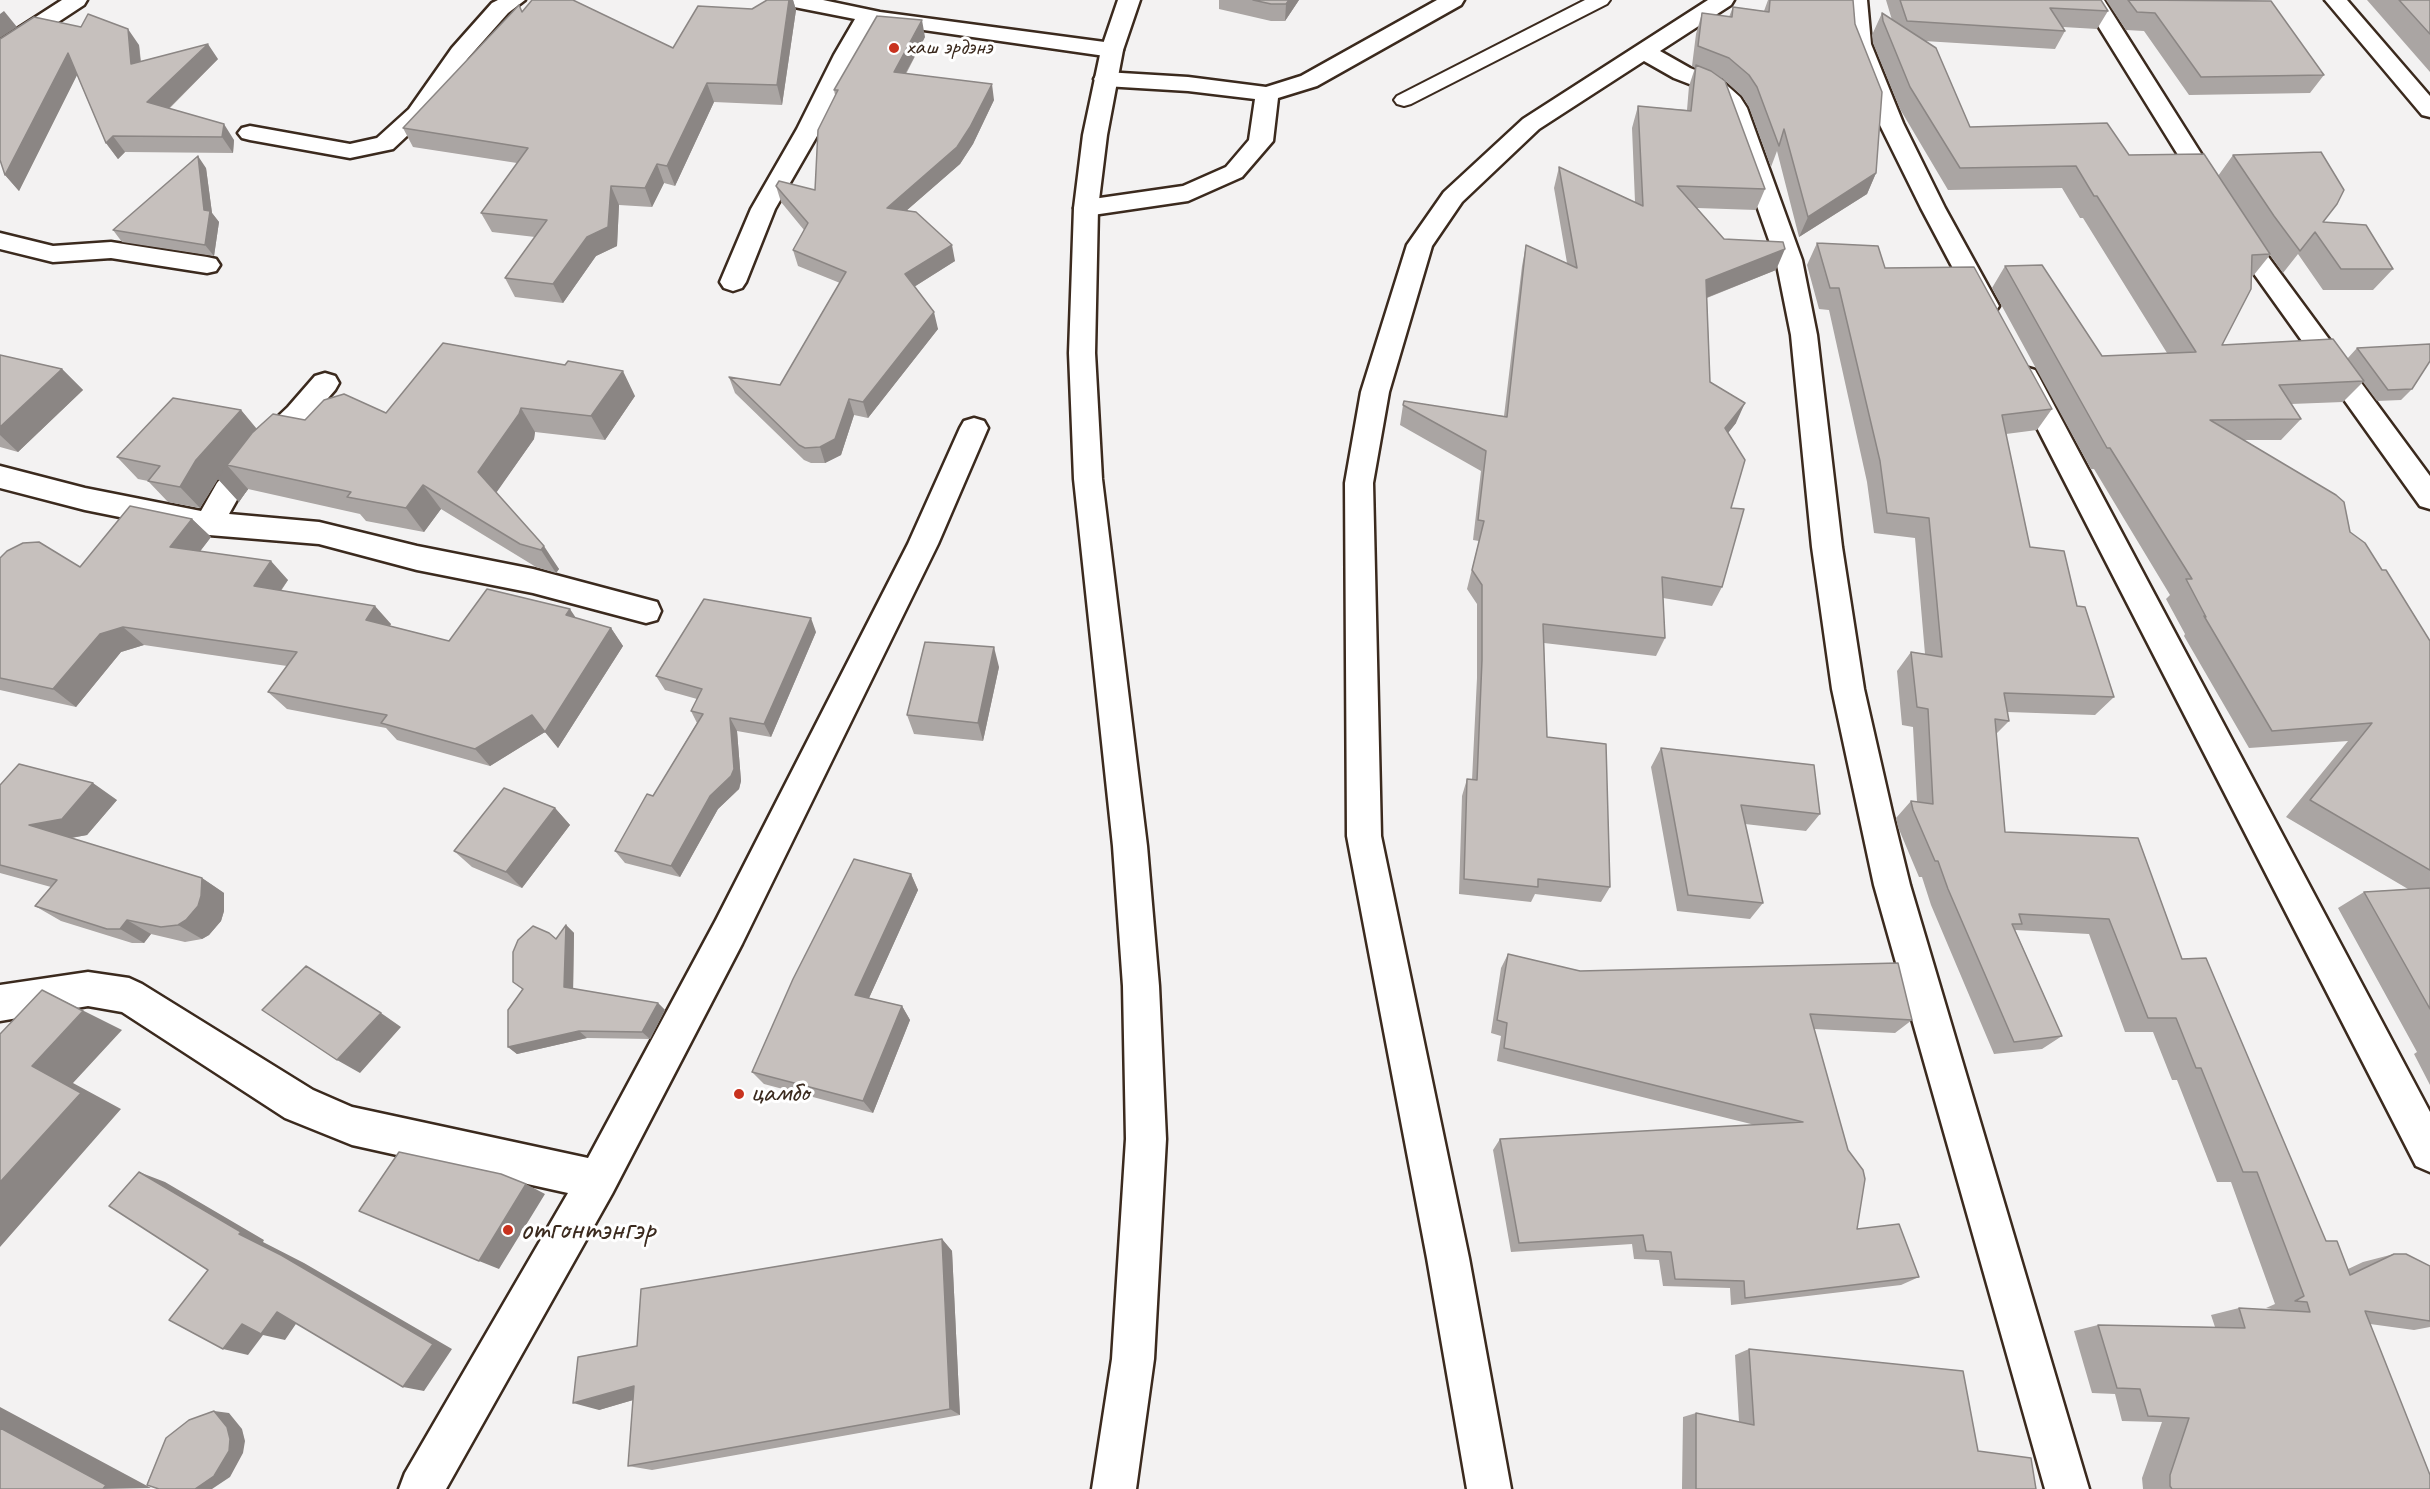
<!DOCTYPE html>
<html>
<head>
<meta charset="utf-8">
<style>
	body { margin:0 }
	canvas { display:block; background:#f3f2f2 }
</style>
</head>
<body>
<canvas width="2430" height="1489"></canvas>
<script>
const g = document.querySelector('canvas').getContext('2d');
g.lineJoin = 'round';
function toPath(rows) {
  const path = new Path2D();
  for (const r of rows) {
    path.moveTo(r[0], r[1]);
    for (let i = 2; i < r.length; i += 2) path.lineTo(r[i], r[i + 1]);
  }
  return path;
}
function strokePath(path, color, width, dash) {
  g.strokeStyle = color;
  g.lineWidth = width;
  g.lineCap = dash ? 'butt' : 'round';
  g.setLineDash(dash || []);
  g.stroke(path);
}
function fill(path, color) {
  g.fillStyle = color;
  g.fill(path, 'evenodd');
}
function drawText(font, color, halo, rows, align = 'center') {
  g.font = font + ' Caveat,sans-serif';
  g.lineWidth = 6;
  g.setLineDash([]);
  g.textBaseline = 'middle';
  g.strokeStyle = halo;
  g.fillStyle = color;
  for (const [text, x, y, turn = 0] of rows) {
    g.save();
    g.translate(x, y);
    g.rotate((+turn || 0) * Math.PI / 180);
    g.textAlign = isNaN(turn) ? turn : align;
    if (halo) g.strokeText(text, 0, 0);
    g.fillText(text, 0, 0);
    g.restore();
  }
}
const lane = toPath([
	[1585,0,1610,0,1607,4,1411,104,1404,106,1397,104,1394,100,1397,96,1585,0]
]);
const street = toPath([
	[62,0,87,0,84,5,8,55,0,57,0,40,62,0],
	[498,0,525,0,508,13,468,58,425,119,393,149,350,158,250,140,242,138,238,133,242,128,250,126,350,144,377,138,409,109,452,48,492,3,498,0],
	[781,0,823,0,880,12,1112,43,1120,45,1123,50,1120,55,1112,57,875,23,856,55,821,129,775,209,746,282,742,288,733,291,724,288,720,282,751,209,797,129,834,55,855,19,784,5,781,0],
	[1437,0,1464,0,1461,5,1317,86,1278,98,1273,141,1242,177,1188,201,1086,216,1077,213,1074,208,1077,203,1086,200,1183,186,1226,167,1249,140,1255,99,1188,91,1105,86,1097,84,1094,79,1097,74,1105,72,1188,77,1266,87,1301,76,1437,0],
	[1708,0,1734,0,1731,5,1660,51,1690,68,1721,80,1740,97,1747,108,1802,260,1817,335,1842,547,1864,689,1892,812,1910,885,2089,1489,2045,1489,1874,885,1832,689,1812,547,1791,335,1776,260,1720,101,1705,90,1674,78,1644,61,1539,129,1462,202,1432,246,1389,392,1373,483,1381,836,1469,1258,1511,1489,1467,1489,1427,1258,1347,836,1345,483,1361,392,1407,245,1444,192,1523,119,1708,0],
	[1845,0,1867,0,1871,44,1903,123,1945,208,1999,306,1995,312,1986,315,1977,312,1973,306,1921,208,1879,123,1849,44,1845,0],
	[2082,0,2104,0,2255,239,2430,476,2430,509,2420,506,2237,250,2082,0],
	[2325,0,2347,0,2430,96,2430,117,2422,115,2325,0],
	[0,233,53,246,111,242,207,257,216,259,220,265,216,271,207,273,111,258,53,262,0,249,0,233],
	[2025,367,2035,370,2039,377,2430,1112,2430,1172,2416,1166,2011,377,2015,370,2025,367],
	[325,373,335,376,339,383,335,390,308,421,271,456,238,498,229,514,319,522,417,546,533,569,657,602,661,611,657,620,646,623,533,593,417,570,319,544,209,535,85,510,0,488,0,466,85,488,201,511,217,483,251,442,288,407,315,376,325,373],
	[974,418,984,421,988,428,938,544,742,944,612,1194,446,1489,399,1489,405,1473,568,1193,352,1145,285,1118,122,1012,88,1006,0,1021,0,985,88,972,129,978,142,984,313,1090,352,1107,588,1158,716,920,908,544,960,428,964,421,974,418]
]);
const secondary = toPath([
	[1118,0,1140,0,1123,50,1107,135,1098,208,1095,353,1102,479,1147,846,1159,986,1166,1139,1154,1359,1136,1489,1092,1489,1112,1359,1126,1139,1123,986,1113,846,1074,479,1069,353,1074,208,1083,135,1101,50,1118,0]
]);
strokePath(lane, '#3b2a1e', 4);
strokePath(street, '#3b2a1e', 5);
strokePath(secondary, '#3b2a1e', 5);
fill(lane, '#fff');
fill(street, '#fff');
fill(secondary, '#fff');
fill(toPath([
	[767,0,793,0,796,10,782,105,714,102,675,186,664,183,652,207,619,205,617,246,596,256,563,303,515,297,505,278,535,237,492,232,481,213,517,163,413,147,403,128,522,11,673,48,752,9],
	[1219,0,1299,0,1285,21,1271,21,1219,9],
	[1768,0,1853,0,1855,24,1876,173,1867,194,1799,237,1777,151,1771,167,1749,107,1742,96,1722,78,1719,77,1765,189,1756,210,1697,208,1724,239,1776,270,1707,298,1710,382,1736,423,1728,433,1731,508,1722,587,1712,606,1663,598,1665,638,1656,656,1544,643,1547,737,1610,887,1601,902,1535,894,1531,902,1459,894,1462,796,1467,779,1472,780,1477,678,1477,604,1467,589,1479,541,1473,540,1481,471,1400,425,1403,405,1504,416,1522,266,1526,245,1567,263,1554,188,1559,167,1635,202,1632,128,1638,106,1687,110,1689,86,1695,68,1692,66,1696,34,1702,13,1729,17,1733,7,1764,11],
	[1886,0,2101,0,2108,11,2097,29,2063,27,2065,31,2055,49,1924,41,1970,127,2129,155,2218,176,2233,155,2323,222,2393,269,2373,290,2323,290,2298,254,2283,273,2270,255,2253,276,2251,276,2222,345,2347,359,2357,348,2412,389,2401,400,2377,401,2363,382,2343,402,2291,404,2301,419,2281,440,2243,440,2350,532,2382,570,2430,641,2430,1085,2414,1054,2417,1052,2338,908,2364,892,2408,889,2286,817,2348,741,2249,748,2184,636,2185,634,2166,599,2170,595,2094,469,2091,469,1992,288,2005,266,2102,356,2167,353,2083,218,2080,218,2062,188,1948,190,1900,109,1873,43,1872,35,1882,13,1892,20],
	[2106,0,2249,0,2324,75,2310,93,2189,95,2144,31,2126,30],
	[2367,0,2430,0,2430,72],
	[925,37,906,74,994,100,973,144,960,164,906,211,955,261,914,287,938,329,868,418,854,415,841,455,825,463,811,463,804,460,735,393,729,377,780,385,840,283,798,266,793,250,804,230,781,202,776,186,815,190,835,95,834,90],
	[0,39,139,45,141,61,218,59,169,109,234,140,233,153,125,152,118,159,106,143,77,75,19,191,5,175],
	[206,168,212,213,219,222,214,256,122,242,113,230],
	[1817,243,1885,268,2052,409,2037,430,2006,434,2030,547,2077,606,2114,697,2095,715,2007,712,2009,721,1996,734,2005,832,2182,959,2326,1241,2348,1269,2363,1262,2394,1254,2430,1266,2430,1327,2414,1330,2370,1324,2430,1489,2143,1489,2142,1478,2162,1422,2122,1421,2115,1394,2092,1393,2074,1331,2098,1325,2215,1327,2211,1315,2239,1308,2277,1310,2266,1308,2275,1304,2231,1182,2217,1182,2177,1080,2172,1080,2153,1032,2125,1032,2089,934,2015,930,2062,1036,2042,1049,1994,1054,1931,905,1922,877,1919,877,1898,827,1896,818,1911,801,1917,802,1913,727,1902,725,1897,671,1911,652,1925,654,1915,538,1874,533,1867,482,1829,310,1819,309,1807,265],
	[0,355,62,369,83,390,18,452,0,447],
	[635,396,605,440,535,432,534,439,496,492,559,569,556,573,536,567,441,509,424,532,366,521,360,514,248,489,239,502,218,479,200,508,168,502,148,481,138,479,117,457,241,410,257,429,305,420,386,413],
	[192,519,211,537,200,551,288,580,281,591,391,624,390,626,449,641,576,618,611,628,623,646,558,748,545,732,490,766,397,740,386,728,287,709,268,692,287,666,144,645,121,652,76,707,0,690,0,558,80,567],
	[816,632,771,737,737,731,741,781,739,789,718,809,680,877,625,863,615,851,653,796,697,723,691,711,697,699,665,690,656,676],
	[999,667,983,741,914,734,907,715],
	[1661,748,1820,814,1806,831,1745,824,1763,903,1750,919,1677,911,1651,767],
	[0,785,117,800,87,835,71,838,202,878,224,893,224,911,221,921,209,935,202,939,185,942,151,934,144,943,132,943,61,921,35,906,51,887,0,873],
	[555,808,570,825,522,888,472,867,454,851],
	[911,874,918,890,869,998,902,1006,910,1020,873,1113,764,1084,752,1072],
	[566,925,574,933,573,989,658,1003,665,1010,650,1039,587,1038,517,1054,508,1047,522,989,513,982,556,939],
	[1508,954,1580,971,1912,1020,1895,1033,1814,1029,1857,1229,1919,1277,1901,1285,1731,1305,1730,1288,1663,1286,1659,1260,1634,1259,1632,1244,1511,1252,1493,1150,1500,1139,1755,1125,1497,1061,1501,1036,1491,1033,1501,968],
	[942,1239,952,1251,960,1415,652,1470,628,1466,633,1400,599,1410,637,1346],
	[1749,1349,1978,1451,2036,1489,1682,1489,1683,1417,1696,1413,1739,1422,1735,1355]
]), '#aaa5a3');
fill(toPath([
	[789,0,793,0,796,10,782,105,777,85],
	[1289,0,1299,0,1285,21,1286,4],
	[4,11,17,27,0,38,0,14],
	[922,20,925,37,897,89,894,72],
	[128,29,139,45,142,80,131,64],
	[208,44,218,59,159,118,147,102],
	[68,53,80,69,19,191,5,175],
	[707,83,714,102,675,186,667,166],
	[992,84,994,100,973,144,960,164,891,224,887,208],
	[224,124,234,140,233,153,222,137],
	[113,136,125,152,118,159,106,143],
	[198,156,206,168,212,213,219,222,214,256,205,245,204,210],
	[657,164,664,183,652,207,645,188],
	[1876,173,1867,194,1799,237,1808,217],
	[611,186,619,205,617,246,596,256,563,303,553,284],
	[952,245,955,261,909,290,905,274],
	[1785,249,1776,270,1698,301,1706,280],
	[934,312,938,329,868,418,863,402],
	[62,369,83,390,18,452,0,435,0,427],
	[623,371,635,396,605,440,591,416],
	[849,399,854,415,841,455,825,463,820,447],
	[1745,403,1736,423,1716,448,1725,428],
	[521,408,535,432,534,439,494,496,478,472],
	[241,410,259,432,227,465,248,489,239,502,218,479,200,508,180,487,196,460],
	[423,485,441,509,424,532,406,508],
	[192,519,211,537,189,566,170,547],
	[544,546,559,569,556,573,541,550],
	[271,561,288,580,271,604,254,586],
	[375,606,391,624,382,638,366,620],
	[570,609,582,627,566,615],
	[811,618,816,632,771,737,764,724],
	[123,627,144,645,121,652,76,707,53,689,100,634],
	[611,628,623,646,558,748,545,732,490,766,475,749],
	[994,647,999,667,983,741,978,723],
	[730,718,737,731,741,781,739,789,718,809,680,877,671,866],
	[93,783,117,800,87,835,54,841,29,825],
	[555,808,570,825,522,888,506,872],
	[911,874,918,890,864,1009,855,995],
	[202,878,224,893,224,911,221,921,209,935,202,939,178,925],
	[127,920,151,934,144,943,120,929],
	[566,925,574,933,573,995,564,987],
	[42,990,122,1030,73,1083,121,1109,0,1247,0,1182,32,1066],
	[658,1003,665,1010,650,1039,642,1032],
	[902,1006,910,1020,873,1113,863,1101],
	[381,1013,401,1027,360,1073,337,1060],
	[579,1031,587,1038,517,1054,508,1047],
	[139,1172,165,1182,264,1240,263,1242,304,1263,452,1349,424,1391,403,1387,239,1234],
	[526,1184,545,1194,499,1269,479,1261],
	[942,1239,952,1251,960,1415,950,1409],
	[277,1312,300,1318,285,1340,263,1335,248,1355,223,1349,242,1324],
	[634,1386,657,1393,599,1410,573,1403],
	[0,1407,151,1488,103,1489,0,1428],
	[214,1411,229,1413,242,1429,245,1441,243,1453,230,1477,212,1489,195,1489]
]), '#8b8684');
const building = toPath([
	[532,0,573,0,673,48,698,6,752,9,767,0,789,0,777,85,707,83,667,166,657,164,645,188,611,186,608,227,587,237,553,284,505,278,547,220,481,213,528,148,403,128,519,5,522,12,532,0],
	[1253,0,1289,0,1286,4,1271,4,1253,0],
	[1770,0,1853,0,1855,24,1882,92,1876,173,1808,217,1784,129,1779,146,1757,87,1749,75,1729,58,1698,46,1702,13,1732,17,1733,7,1769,12,1770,0],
	[1900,0,2101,0,2108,11,2050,8,2065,31,1907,21,1900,0],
	[2128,0,2271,1,2324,75,2201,77,2155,13,2137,12,2128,0],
	[2399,0,2430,0,2430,34,2399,0],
	[1882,13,1936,48,1970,127,2107,123,2129,155,2204,154,2270,254,2252,255,2251,289,2222,345,2333,339,2364,381,2279,385,2301,419,2210,420,2336,495,2344,502,2350,532,2365,543,2382,570,2386,570,2430,641,2430,870,2310,800,2372,723,2272,731,2204,616,2206,617,2186,579,2192,579,2110,448,2107,448,2005,266,2042,265,2102,356,2196,352,2097,196,2094,196,2076,166,1960,168,1910,87,1883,21,1882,13],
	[88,14,128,29,131,64,208,44,147,102,224,124,222,137,113,136,106,143,68,53,5,175,0,160,0,39,34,17,81,27,88,14],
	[877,16,922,20,894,72,992,84,970,127,957,147,887,208,916,212,952,245,905,274,934,312,863,402,849,399,835,439,820,447,805,448,799,445,729,377,780,385,846,272,793,250,808,223,776,186,779,181,815,190,818,130,838,90,834,90,877,16],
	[1696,65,1711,71,1725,81,1765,189,1677,186,1724,239,1783,242,1785,249,1706,280,1710,382,1745,403,1725,428,1745,460,1731,508,1744,509,1722,587,1662,577,1665,638,1543,624,1547,737,1606,744,1610,887,1538,879,1538,887,1464,879,1467,779,1477,780,1482,660,1482,585,1472,570,1484,521,1478,520,1486,451,1403,405,1404,401,1507,417,1526,245,1577,268,1559,167,1643,206,1638,106,1691,111,1696,65],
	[2321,152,2344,190,2337,204,2323,222,2366,225,2393,269,2341,269,2315,232,2300,251,2274,216,2233,155,2321,152],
	[198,156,204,210,210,211,205,245,113,230,198,156],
	[1817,243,1878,246,1885,268,1974,267,2052,409,2002,415,2030,547,2064,551,2077,606,2085,607,2114,697,2004,693,2009,721,1995,719,2005,832,2138,838,2182,959,2206,958,2326,1241,2337,1241,2350,1275,2394,1254,2406,1254,2430,1266,2430,1321,2365,1311,2430,1475,2430,1489,2172,1489,2170,1486,2170,1475,2189,1418,2148,1416,2140,1389,2117,1388,2098,1325,2245,1328,2239,1308,2310,1312,2307,1302,2295,1301,2304,1296,2257,1172,2243,1172,2201,1068,2196,1068,2176,1018,2148,1018,2109,919,2019,914,2022,924,2012,924,2062,1036,2014,1042,1948,889,1938,861,1935,861,1913,810,1911,801,1933,804,1928,709,1917,707,1911,652,1942,657,1929,518,1887,513,1880,461,1839,288,1830,288,1817,243],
	[443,343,565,365,568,361,623,371,591,416,521,408,519,414,478,472,544,546,541,550,520,544,423,485,406,508,347,497,351,492,227,465,217,478,252,433,273,414,305,420,324,400,344,394,386,413,443,343],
	[2430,344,2430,361,2412,389,2388,390,2357,348,2430,344],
	[0,355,62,369,0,427,0,355],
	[173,398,241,410,196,460,180,487,148,481,160,466,117,457,173,398],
	[130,506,192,519,170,547,271,561,254,586,375,606,366,620,449,641,487,589,570,609,566,615,611,628,545,732,532,715,475,749,381,723,387,715,268,692,297,652,123,627,100,634,53,689,0,678,0,558,7,551,23,543,39,542,80,567,130,506],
	[704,599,811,618,764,724,730,718,734,769,731,776,710,796,671,866,615,851,647,794,653,796,703,714,691,711,702,689,656,676,704,599],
	[925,642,994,647,978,723,907,715,925,642],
	[1661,748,1814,765,1820,814,1741,805,1763,903,1688,895,1661,748],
	[19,764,93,783,62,819,29,825,202,878,201,896,198,906,186,920,178,925,161,927,127,920,120,929,107,929,35,906,57,880,0,865,0,785,19,764],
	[504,788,555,808,506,872,454,851,504,788],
	[854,859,911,874,855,995,902,1006,863,1101,752,1072,793,979,854,859],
	[2430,888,2430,1009,2364,892,2430,888],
	[566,925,564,987,658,1003,642,1032,579,1031,508,1047,508,1010,523,989,513,982,513,952,518,940,533,926,549,933,556,939,566,925],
	[1508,954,1580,971,1898,963,1912,1020,1810,1014,1848,1150,1863,1170,1865,1179,1857,1229,1899,1224,1919,1277,1745,1298,1744,1281,1675,1279,1671,1252,1646,1251,1643,1235,1519,1243,1500,1139,1803,1122,1504,1048,1507,1023,1497,1020,1508,954],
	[306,966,381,1013,337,1060,262,1010,306,966],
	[42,990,83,1011,32,1066,81,1093,0,1182,0,1034,42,990],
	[399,1152,501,1174,526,1184,479,1261,359,1211,399,1152],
	[139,1172,241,1232,239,1234,281,1255,433,1344,403,1387,277,1312,261,1334,242,1324,223,1349,169,1320,208,1270,109,1206,139,1172],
	[942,1239,950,1409,628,1466,634,1386,573,1403,578,1357,637,1346,641,1289,942,1239],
	[1749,1349,1963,1371,1978,1451,2031,1458,2036,1489,1696,1489,1696,1413,1754,1425,1749,1349],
	[214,1411,227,1427,230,1439,229,1451,214,1476,195,1489,159,1489,147,1485,166,1438,189,1420,214,1411],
	[0,1428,106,1485,103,1489,0,1489,0,1428]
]);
fill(building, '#c6c0bd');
strokePath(building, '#8b8684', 1.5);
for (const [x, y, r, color] of [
	[894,48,6,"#c8321e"],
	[739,1094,6,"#c8321e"],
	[508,1230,6,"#c8321e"]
]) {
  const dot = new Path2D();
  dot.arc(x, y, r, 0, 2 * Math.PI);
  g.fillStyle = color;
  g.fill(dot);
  strokePath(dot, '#fff', 2);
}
drawText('24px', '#3b2a1e', '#fff', [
	["хаш эрдэнэ",906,48]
], 'left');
drawText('28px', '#3b2a1e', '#fff', [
	["цамбо",751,1094]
], 'left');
drawText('33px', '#3b2a1e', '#fff', [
	["отгонтэнгэр",520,1230]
], 'left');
</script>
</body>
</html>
